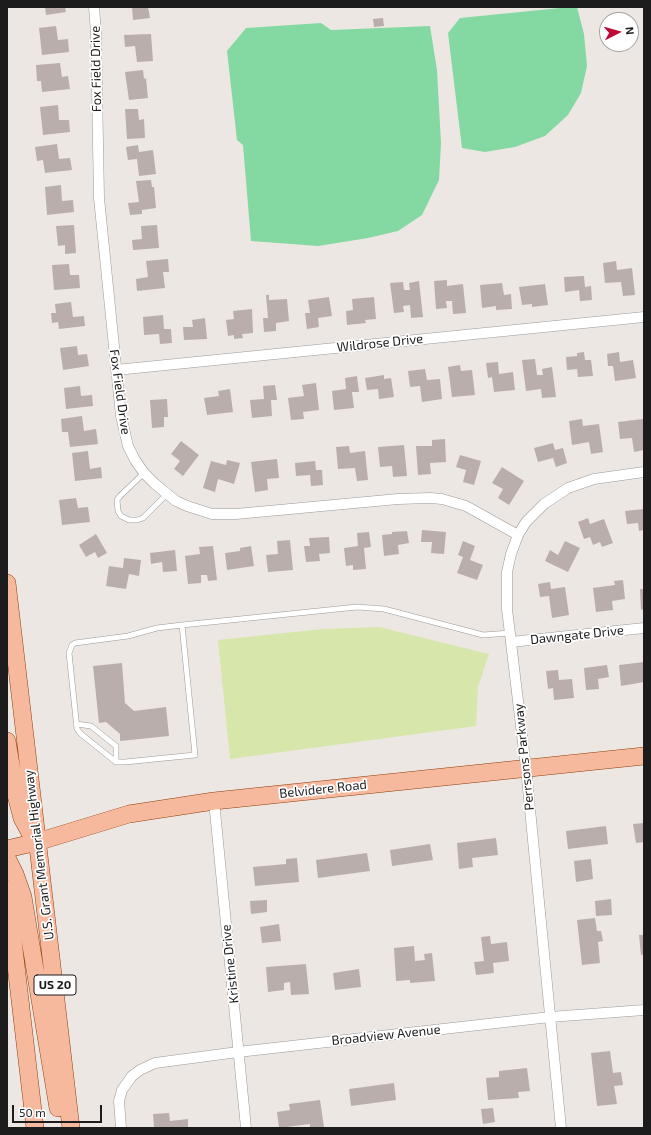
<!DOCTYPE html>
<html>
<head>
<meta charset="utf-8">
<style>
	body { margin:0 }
	#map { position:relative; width:651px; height:1135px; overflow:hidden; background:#ede7e3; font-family:"Exo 2",sans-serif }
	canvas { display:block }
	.frame { position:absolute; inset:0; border:8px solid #1c1c1c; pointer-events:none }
	.north { position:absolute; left:599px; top:12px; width:40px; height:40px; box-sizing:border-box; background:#fff; border:1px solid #a4a4a4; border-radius:50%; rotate:84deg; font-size:11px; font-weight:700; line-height:16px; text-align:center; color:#1c1c1c }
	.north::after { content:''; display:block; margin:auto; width:14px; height:18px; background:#bf0a39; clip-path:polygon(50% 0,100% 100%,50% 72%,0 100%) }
	.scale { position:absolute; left:12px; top:1105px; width:90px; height:18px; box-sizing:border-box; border:2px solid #1c1c1c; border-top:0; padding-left:5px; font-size:12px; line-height:14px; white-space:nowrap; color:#1c1c1c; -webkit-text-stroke:3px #fff; paint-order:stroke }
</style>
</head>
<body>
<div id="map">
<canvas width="651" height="1135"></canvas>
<div class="frame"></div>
<div class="north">N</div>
<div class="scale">50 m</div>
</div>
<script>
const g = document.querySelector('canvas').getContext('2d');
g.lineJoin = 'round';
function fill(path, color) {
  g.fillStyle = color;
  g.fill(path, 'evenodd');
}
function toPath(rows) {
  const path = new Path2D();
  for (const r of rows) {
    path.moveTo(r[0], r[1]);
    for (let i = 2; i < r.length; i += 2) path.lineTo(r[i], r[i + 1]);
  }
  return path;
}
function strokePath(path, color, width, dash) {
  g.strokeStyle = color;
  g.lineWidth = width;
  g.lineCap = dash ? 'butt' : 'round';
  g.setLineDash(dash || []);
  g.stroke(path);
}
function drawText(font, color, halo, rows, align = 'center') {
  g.font = font + ' "Exo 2",sans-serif';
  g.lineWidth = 3.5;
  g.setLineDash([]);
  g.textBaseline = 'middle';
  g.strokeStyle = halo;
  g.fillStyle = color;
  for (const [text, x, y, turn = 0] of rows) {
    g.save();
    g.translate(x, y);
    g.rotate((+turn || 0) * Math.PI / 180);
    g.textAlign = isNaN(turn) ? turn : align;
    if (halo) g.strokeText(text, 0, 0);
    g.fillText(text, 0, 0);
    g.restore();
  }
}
fill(toPath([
	[379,627,489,654,478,687,476,726,230,759,218,640,323,629]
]), '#d7e6aa');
fill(toPath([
	[570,7,577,7,584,34,587,66,581,93,568,115,545,136,515,147,485,152,462,148,448,33,460,18],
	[321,23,331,30,430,26,437,70,441,143,439,180,422,215,398,231,368,238,318,246,251,241,243,145,237,140,227,51,246,28]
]), '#84d9a2');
fill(toPath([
	[45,7,65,7,66,12,46,15],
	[132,7,148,7,150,18,133,20],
	[383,18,384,26,374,27,373,19],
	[56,26,58,40,68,39,69,52,42,55,39,28],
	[151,34,153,61,137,62,135,46,125,47,124,35],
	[60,63,62,77,68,76,70,89,42,92,41,81,37,81,36,65],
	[143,70,144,79,146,78,148,98,129,100,125,72],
	[58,105,59,120,69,120,70,132,43,135,40,107],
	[125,109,138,109,139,120,144,119,145,138,127,139],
	[57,144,59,159,70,158,72,170,45,173,43,160,37,161,35,147],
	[138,145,139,152,153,150,156,174,139,176,137,159,128,160,126,147],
	[151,180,152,187,154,187,156,208,142,210,142,214,130,215,128,203,139,202,136,181],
	[61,185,62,201,73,200,74,212,47,215,45,187],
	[74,225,76,253,65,254,65,245,58,246,56,226],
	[157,225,159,248,133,250,132,240,142,239,141,226],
	[168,259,169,272,163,272,165,288,137,291,136,279,148,277,146,261],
	[616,261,617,270,632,268,635,295,623,296,621,282,605,283,603,263],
	[69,264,70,275,79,275,80,288,54,290,52,265],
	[584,276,585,287,591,286,592,300,580,301,579,290,565,292,564,277],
	[447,280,447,286,463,284,466,313,453,314,452,301,446,301,447,308,436,309,434,281],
	[419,281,423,317,411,318,410,305,403,306,404,312,394,313,390,283,403,282,404,290,410,290,409,283],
	[502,283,504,295,511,294,512,309,496,310,496,306,482,308,480,285],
	[545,284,548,305,532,307,532,304,522,305,519,287],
	[266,295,269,295,269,300,287,299,289,321,276,323,276,331,264,332,263,318,268,318],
	[329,297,332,316,318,318,319,327,307,329,305,313,310,313,308,300],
	[374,297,376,319,365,320,366,323,347,325,346,311,353,310,352,299],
	[71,302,73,317,84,316,85,326,59,329,58,322,52,323,51,313,56,313,55,304],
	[252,309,253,333,242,334,243,338,234,339,234,335,228,336,226,320,234,319,233,311],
	[163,315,164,329,171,329,172,343,160,344,159,334,144,335,143,317],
	[205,318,207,339,184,340,183,327,193,327,192,320],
	[77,346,78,355,87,354,89,366,63,370,60,348],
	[584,352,585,360,591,360,593,376,578,377,577,369,567,370,566,357,577,356,577,353],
	[619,352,620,362,633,360,636,378,615,381,613,366,608,366,607,354],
	[535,359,537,375,543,375,542,369,552,367,556,397,542,398,541,389,526,391,522,360],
	[498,362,499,374,513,372,515,390,494,392,492,377,488,378,486,363],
	[460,365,461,371,472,370,475,395,452,397,448,367],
	[425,369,427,380,440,379,442,399,422,402,420,386,410,387,408,371],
	[384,375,384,379,391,378,394,397,379,399,378,389,367,390,365,378],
	[357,376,359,392,352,392,354,408,334,410,332,391,346,389,345,378],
	[316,383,319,410,303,412,304,419,291,420,288,398,304,396,302,385],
	[275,385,277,400,271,400,272,416,252,418,250,400,264,399,263,386],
	[80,386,81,396,92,395,93,406,66,409,64,388],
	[230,389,233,412,207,415,204,398,219,396,218,391],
	[167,399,168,417,164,417,164,427,152,428,150,400],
	[82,416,84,431,96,429,98,444,70,447,68,432,62,432,61,419],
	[582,419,583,426,599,424,603,452,591,454,589,442,572,445,569,421],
	[643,419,644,450,634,452,632,438,620,439,618,422],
	[445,439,446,462,430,463,431,474,418,475,416,446,432,446,432,440],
	[181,441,199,455,183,476,174,469,180,461,171,454],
	[553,443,555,450,563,448,567,463,556,467,553,458,538,462,534,448],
	[404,445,407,476,393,477,392,466,380,467,378,447],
	[349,446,350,453,365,451,368,480,357,481,355,468,338,469,336,447],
	[88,451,90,469,101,467,102,478,75,481,72,453],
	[460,455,481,461,474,485,463,482,466,470,456,467],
	[277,459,279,478,267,479,268,490,255,492,251,462],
	[227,460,240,463,234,484,218,479,215,492,203,488,211,461,226,465],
	[315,461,316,470,322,470,323,485,311,486,310,475,296,476,295,463],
	[502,467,524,481,509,505,498,498,503,489,492,483],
	[76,498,78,508,88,507,90,522,62,525,59,500],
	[644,509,644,530,639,531,638,523,627,524,625,511],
	[588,518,590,524,604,519,613,543,602,547,600,542,593,545,590,537,584,539,578,522],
	[422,530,446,532,444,554,431,553,432,542,421,542],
	[407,531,409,543,398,545,399,554,384,556,382,535,392,534,392,532],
	[369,532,371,547,364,548,366,569,353,570,353,565,346,566,344,548,358,546,357,533],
	[96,534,107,553,98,558,95,552,86,557,79,545],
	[329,537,330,553,319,554,320,561,306,562,304,546,310,546,309,538],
	[290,540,293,570,268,572,266,555,278,554,277,541],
	[463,541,475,546,470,560,483,565,477,580,457,573,463,557,458,555],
	[565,541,580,548,568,572,545,561,550,550,558,555],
	[213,546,217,580,208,581,207,575,201,575,201,583,188,584,185,556,200,554,199,547],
	[251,546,254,566,227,570,225,553,240,551,240,548],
	[175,550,177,571,163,572,162,562,151,564,150,553],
	[124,558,141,560,139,576,129,574,126,589,106,586,109,566,123,568],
	[623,580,625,599,612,601,613,610,596,612,593,588,615,585,614,581],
	[550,582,551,589,565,587,569,615,552,618,549,596,540,597,538,584],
	[640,589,644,589,644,609,641,610],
	[644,662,644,682,621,686,619,665],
	[122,663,125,703,134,711,166,707,169,736,120,741,120,734,106,722,99,723,93,666],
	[607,665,609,677,598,679,599,689,586,690,584,668],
	[558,670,559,680,572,679,574,698,554,700,553,688,548,689,546,671],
	[644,823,644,842,636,843,633,824],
	[606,826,608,844,568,849,566,831],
	[496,838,498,855,472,858,473,867,459,869,457,843],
	[430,844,433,860,392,866,390,850],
	[367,853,370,871,318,878,316,860],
	[297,858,299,882,255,886,253,867,286,864,286,859],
	[591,859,593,879,576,882,574,861],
	[611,899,612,915,596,916,595,901],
	[267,900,267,912,251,914,250,901],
	[595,918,597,931,601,931,603,941,598,942,600,963,582,965,577,920],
	[279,924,281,941,262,943,260,927],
	[639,935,644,935,644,954,641,955],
	[490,936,491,944,507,942,509,961,493,963,494,973,476,975,474,962,484,961,481,937],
	[414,946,415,961,425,960,424,954,432,953,435,981,410,983,410,980,396,981,394,948],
	[306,964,309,994,291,995,290,982,284,983,284,990,268,992,266,967],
	[359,969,361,987,335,990,333,973],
	[610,1051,613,1073,621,1072,623,1085,614,1086,617,1104,597,1106,591,1053],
	[527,1068,530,1091,518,1092,519,1098,488,1100,486,1078,499,1077,499,1071],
	[394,1083,396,1100,351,1106,349,1089],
	[320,1100,324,1127,310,1128,310,1124,279,1128,277,1112,290,1110,289,1104],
	[493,1108,495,1122,483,1124,481,1109],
	[169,1113,170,1121,188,1119,188,1128,154,1128,153,1114]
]), '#baaeac');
const service = toPath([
	[144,473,120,496,117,500,118,511,121,516,129,520,137,520,143,518,167,494],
	[182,625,195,755,125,762,116,762,81,734,77,729,69,653,72,645,75,643,128,636,157,628,182,625,357,607,384,609,483,635,510,633],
	[76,724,91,726,116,746,116,762]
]);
const minor = toPath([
	[94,7,96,33,99,198,121,416,128,446,135,460,144,473,155,484,176,501,187,506,212,514,236,514,398,499,430,498,442,499,466,506,518,535],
	[116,370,644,317],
	[511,642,644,628],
	[214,801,246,1128],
	[121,1128,119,1101,122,1090,132,1076,140,1070,155,1063,238,1052,550,1017,644,1010],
	[561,1128,526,768,507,609,507,572,511,554,518,535,526,522,544,504,568,488,594,479,644,472]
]);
const primary = toPath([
	[7,583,71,1128],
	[7,741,16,795,22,818,29,831,35,839],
	[7,849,37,842,129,814,214,801,644,756],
	[7,858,15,874,23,897,58,1108],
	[7,889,35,1128]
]);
strokePath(service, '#999', 6);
strokePath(minor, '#999', 11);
strokePath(primary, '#8e3e07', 18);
strokePath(service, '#fff', 5);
strokePath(minor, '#fff', 10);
strokePath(primary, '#f7b99e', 17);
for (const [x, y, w] of [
	[55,985,42]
]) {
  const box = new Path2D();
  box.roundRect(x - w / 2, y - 10, w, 20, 3);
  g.fillStyle = '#fff';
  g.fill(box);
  strokePath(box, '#1c1c1c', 1);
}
drawText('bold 12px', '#1c1c1c', null, [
	["US 20",55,985]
]);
drawText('13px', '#1c1c1c', '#fff', [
	["Fox Field Drive",96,69,-91],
	["Wildrose Drive",380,343,-6],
	["Fox Field Drive",120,392,82],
	["Dawngate Drive",577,635,-6],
	["Perrsons Parkway",524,757,-96],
	["Belvidere Road",323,789,-6],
	["U.S. Grant Memorial Highway",39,855,-97],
	["Kristine Drive",230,964,-96],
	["Broadview Avenue",386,1035,-6]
]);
</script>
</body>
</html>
